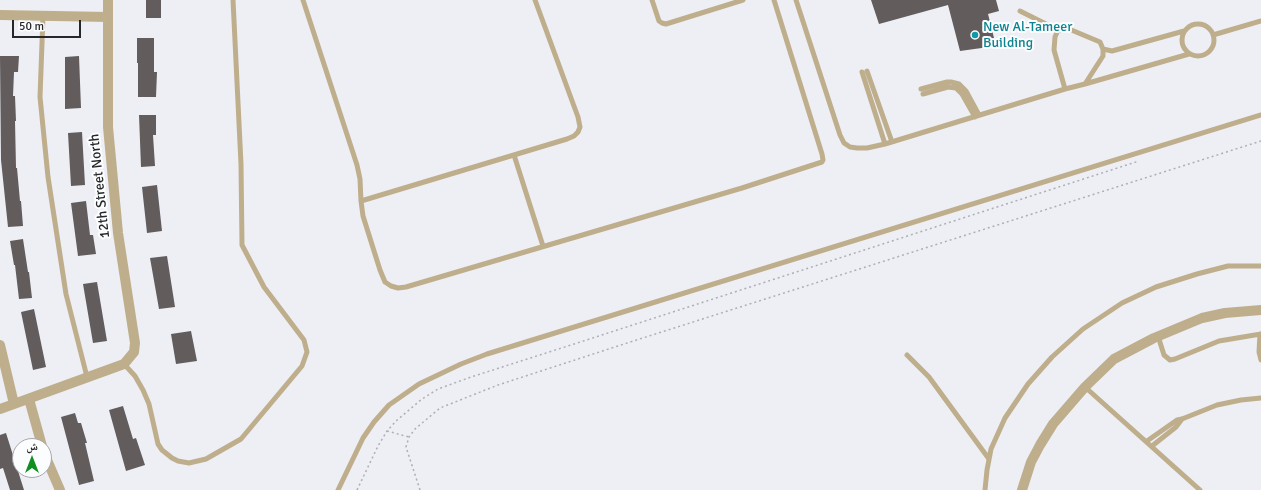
<!DOCTYPE html>
<html>
<head>
<meta charset="utf-8">
<style>
	body { margin:0 }
	#map { position:relative; width:1261px; height:490px; overflow:hidden; background:#edeff5; font-family:Signika,"Noto Naskh Arabic",sans-serif }
	canvas { display:block }
	.north { position:absolute; left:12px; top:438px; width:40px; height:40px; box-sizing:border-box; background:#fcfdff; border:1px solid #a6a7a9; border-radius:50%; rotate:0deg; font-size:11px; font-weight:700; line-height:16px; text-align:center; color:#262729 }
	.north::after { content:''; display:block; margin:auto; width:14px; height:18px; background:#0e8f1f; clip-path:polygon(50% 0,100% 100%,50% 72%,0 100%) }
	.scale { position:absolute; left:12px; top:20px; width:69px; height:18px; box-sizing:border-box; border:2px solid #262729; border-top:0; padding-left:5px; font-size:12px; line-height:14px; white-space:nowrap; color:#262729; -webkit-text-stroke:3px #fcfdff; paint-order:stroke }
</style>
</head>
<body>
<div id="map">
<canvas width="1261" height="490"></canvas>
<div class="north">ش</div>
<div class="scale">50 m</div>
</div>
<script>
const g = document.querySelector('canvas').getContext('2d');
g.lineJoin = 'round';
function fill(path, color) {
  g.fillStyle = color;
  g.fill(path, 'evenodd');
}
function toPath(rows) {
  const path = new Path2D();
  for (const r of rows) {
    if (r.length === 3) {
      path.moveTo(r[0] + r[2], r[1]);
      path.arc(r[0], r[1], r[2], 0, 2 * Math.PI);
      continue;
    }
    path.moveTo(r[0], r[1]);
    for (let i = 2; i < r.length; i += 2) path.lineTo(r[i], r[i + 1]);
  }
  return path;
}
function strokePath(path, color, width, dash) {
  g.strokeStyle = color;
  g.lineWidth = width;
  g.lineCap = dash ? 'butt' : 'round';
  g.setLineDash(dash || []);
  g.stroke(path);
}
function drawText(font, color, halo, rows, align = 'center') {
  g.font = font + ' Signika,sans-serif';
  g.lineWidth = 4;
  g.setLineDash([]);
  g.textBaseline = 'middle';
  g.strokeStyle = halo;
  g.fillStyle = color;
  for (const [text, x, y, turn = 0] of rows) {
    g.save();
    g.translate(x, y);
    g.rotate((+turn || 0) * Math.PI / 180);
    g.textAlign = isNaN(turn) ? turn : align;
    if (halo) g.strokeText(text, 0, 0);
    g.fillText(text, 0, 0);
    g.restore();
  }
}
fill(toPath([
	[146,0,161,0,161,18,146,18],
	[871,0,996,0,999,11,988,14,996,46,960,51,948,5,879,24],
	[137,38,154,38,154,72,157,72,156,97,138,97,138,63,137,63],
	[0,56,19,56,18,72,14,72,13,96,15,96,16,121,15,121,16,168,17,168,20,201,21,201,23,226,8,227,1,160],
	[79,56,81,108,65,109,65,57],
	[139,115,156,115,156,135,153,135,155,166,141,167],
	[82,132,85,185,71,186,68,133],
	[157,185,162,231,147,233,142,187],
	[86,201,90,235,93,235,96,254,78,256,71,203],
	[23,239,28,272,29,272,32,298,19,299,15,265,14,265,10,241],
	[167,256,175,307,159,309,150,258],
	[97,282,107,341,93,343,83,284],
	[34,309,46,367,33,370,21,312],
	[191,331,197,361,176,364,171,334],
	[123,406,133,439,136,438,145,465,126,471,109,410],
	[75,413,78,423,81,423,87,443,85,443,94,481,79,485,61,417],
	[6,433,24,490,10,490,3,468,0,469,0,435]
]), '#625c5c');
strokePath(toPath([
	[387,431,409,437],
	[357,490,378,446,387,431,396,421,422,399,438,389,471,377,571,345,1139,161],
	[420,490,406,447,409,437,415,429,440,408,498,385,624,344,1261,141]
]), '#adafb3', 1.5, [2, 3]);
strokePath(toPath([
	[303,0,357,165,360,179,361,201,363,216,380,270,385,282,391,286,398,288,406,287,742,188,822,162,823,160,822,154,774,0],
	[652,0,659,21,662,23,666,24,743,0],
	[796,0,840,135,844,143,850,147,857,148,867,148,885,144,1065,89],
	[1020,11,1058,30,1069,29,1100,42,1103,49,1103,56,1085,84,1065,89,1054,50,1055,37,1058,30],
	[43,16,40,97,48,177,66,294,87,377],
	[1198,40,16],
	[1213,35,1261,21],
	[1103,49,1112,51,1184,31],
	[867,71,892,142],
	[862,72,885,144],
	[1085,84,1189,54],
	[921,89,947,82,951,82,959,84,966,91,979,115],
	[923,94,948,87,956,88,962,94,975,117],
	[514,155,543,246],
	[361,201,567,139,574,136,578,132,580,127,578,117,535,0],
	[1260,334,1259,352,1261,360],
	[1158,336,1164,355,1170,360,1175,359,1219,341,1261,334],
	[907,355,929,377,989,459],
	[124,364,135,376,143,390,149,404,158,444,162,450,172,458,178,461,189,463,206,459,241,439,302,366,307,352,304,340,264,287,242,245,241,164,233,0],
	[1085,387,1200,490],
	[1147,441,1177,420,1182,419,1217,405,1241,400,1261,398],
	[1152,446,1176,427,1182,419],
	[338,490,363,438,374,422,389,405,419,384,461,364,487,354,1261,115],
	[985,490,987,470,991,449,1005,418,1028,384,1052,357,1083,329,1122,303,1156,287,1197,274,1228,266,1261,266]
]), '#bfae8c', 5);
strokePath(toPath([
	[0,15,108,17],
	[0,345,14,404],
	[29,399,42,446],
	[0,409,124,364,134,352,135,343,118,233,108,127,108,0],
	[44,453,60,490],
	[1022,490,1031,462,1040,445,1053,424,1085,387,1114,359,1154,338,1202,318,1225,313,1261,310]
]), '#bfae8c', 10);
for (const [x, y, r, color] of [
	[975,35,4,"#0f9aa8"]
]) {
  const dot = new Path2D();
  dot.arc(x, y, r, 0, 2 * Math.PI);
  g.fillStyle = color;
  g.fill(dot);
  strokePath(dot, '#fcfdff', 1.5);
}
drawText('14px', '#0d838f', '#fcfdff', [
	["New Al-Tameer",983,27],
	["Building",983,43]
], 'left');
drawText('14px', '#262729', '#fcfdff', [
	["12th Street North",100,186,-96]
]);
</script>
</body>
</html>
